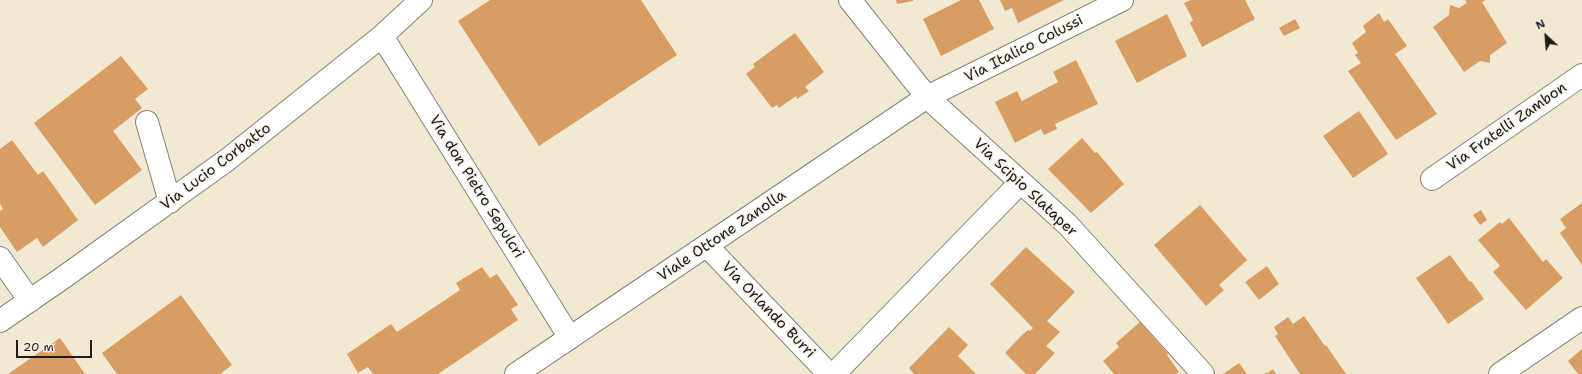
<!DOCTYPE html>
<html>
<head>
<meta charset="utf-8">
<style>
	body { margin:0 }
	#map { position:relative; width:1582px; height:374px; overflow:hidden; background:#f2e9d2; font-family:"Shantell Sans",sans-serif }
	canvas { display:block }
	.north { position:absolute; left:1526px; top:16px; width:40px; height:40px; -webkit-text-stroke:3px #f7f3e8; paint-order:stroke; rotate:334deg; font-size:11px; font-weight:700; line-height:16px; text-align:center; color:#1c1c1c }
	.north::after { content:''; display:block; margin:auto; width:14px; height:18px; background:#1c1c1c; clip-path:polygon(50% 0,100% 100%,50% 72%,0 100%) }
	.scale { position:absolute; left:16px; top:340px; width:76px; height:18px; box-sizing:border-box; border:2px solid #1c1c1c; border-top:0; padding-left:5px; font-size:12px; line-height:14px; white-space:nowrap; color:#1c1c1c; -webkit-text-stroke:3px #f7f3e8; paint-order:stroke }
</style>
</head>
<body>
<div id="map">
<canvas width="1582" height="374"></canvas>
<div class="north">N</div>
<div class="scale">20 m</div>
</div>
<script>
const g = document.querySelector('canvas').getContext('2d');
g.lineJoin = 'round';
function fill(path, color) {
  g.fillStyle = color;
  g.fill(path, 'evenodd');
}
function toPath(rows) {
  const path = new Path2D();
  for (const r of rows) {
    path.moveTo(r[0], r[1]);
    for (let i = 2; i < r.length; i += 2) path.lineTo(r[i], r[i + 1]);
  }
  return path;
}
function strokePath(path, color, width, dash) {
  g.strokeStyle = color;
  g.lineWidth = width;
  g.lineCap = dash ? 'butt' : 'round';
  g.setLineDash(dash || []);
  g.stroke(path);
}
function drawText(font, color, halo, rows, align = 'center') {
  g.font = font + ' "Shantell Sans",sans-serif';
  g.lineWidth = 3;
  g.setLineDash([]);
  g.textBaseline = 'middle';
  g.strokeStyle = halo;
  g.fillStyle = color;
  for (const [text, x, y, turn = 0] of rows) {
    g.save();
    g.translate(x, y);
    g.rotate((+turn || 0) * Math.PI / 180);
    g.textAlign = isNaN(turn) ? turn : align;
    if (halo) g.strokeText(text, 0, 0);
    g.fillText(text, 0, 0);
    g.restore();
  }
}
fill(toPath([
	[490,0,641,0,677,55,539,146,458,21],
	[896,0,913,0,913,1,897,4],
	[961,0,979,0,994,29,941,56,923,19],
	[1000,0,1064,0,1018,23,1012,8,1005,11],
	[1191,0,1245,0,1255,19,1202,47,1190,23,1193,20,1184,3],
	[1465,0,1486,0,1482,2,1507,43,1490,55,1490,63,1480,61,1464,72,1433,27,1449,15,1450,5,1459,8,1467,3],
	[1379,13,1384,22,1388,19,1407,46,1395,54,1437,114,1396,140,1348,71,1361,63,1355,55,1358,53,1352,43,1366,32,1363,26],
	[1167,14,1187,56,1137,83,1115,41],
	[1295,19,1300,28,1284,36,1279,28],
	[795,33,824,72,805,87,809,91,797,99,796,96,779,108,777,105,772,108,746,74,755,67,753,64],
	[121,56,148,89,135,99,142,108,113,131,142,170,95,205,34,123],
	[1076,60,1098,104,1055,124,1057,129,1044,135,1041,129,1015,143,995,102,1017,91,1022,101,1058,82,1053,72],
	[1359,111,1388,154,1353,178,1323,136],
	[1082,138,1095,153,1097,152,1124,184,1091,213,1048,169],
	[12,140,38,175,43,171,78,220,43,247,37,238,17,252,0,227,0,211,3,209,0,204,0,149],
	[1582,203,1582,265,1560,233,1566,228,1560,219],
	[1200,205,1247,260,1219,285,1224,290,1206,306,1154,245],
	[1481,210,1487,220,1480,225,1473,215],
	[1509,218,1543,262,1546,259,1563,278,1526,310,1493,272,1500,266,1478,240,1500,222,1502,224],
	[1026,247,1075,292,1047,321,1060,332,1046,346,1055,353,1035,374,1026,374,1005,353,1021,336,1028,330,1030,331,1033,328,990,284],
	[1450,255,1470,282,1471,281,1484,299,1448,324,1416,278],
	[1267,266,1279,284,1259,300,1245,282],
	[482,267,490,278,497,274,518,305,511,309,518,320,438,374,373,374,368,367,358,373,347,354,391,324,397,332,460,290,456,283],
	[181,295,232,365,220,374,117,374,102,353],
	[1304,316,1325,346,1326,345,1346,374,1300,374,1275,336,1278,334,1274,327,1288,317,1293,324],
	[1140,322,1168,354,1167,355,1179,372,1176,374,1114,374,1103,361,1119,347,1116,343],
	[949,327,968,345,958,356,976,374,914,374,909,368],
	[60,338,85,374,8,374],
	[1582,349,1582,374,1578,374,1568,361],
	[1239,363,1247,374,1223,374],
	[1273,369,1276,374,1264,374,1267,372,1268,373]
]), '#d89d63');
const minor = toPath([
	[850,0,927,97,1068,225,1203,374],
	[382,36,570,338],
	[147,122,170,202],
	[1432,179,1582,75],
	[707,246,829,374],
	[0,258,30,301],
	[0,321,64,277,227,160,382,36,421,0],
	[516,374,927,97,1122,0],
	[834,374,1020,183],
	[1500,374,1582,318]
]);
strokePath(minor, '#878277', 24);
strokePath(minor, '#fff', 22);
drawText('15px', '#1c1c1c', '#f7f3e8', [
	["Via Italico Colussi",1024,49,-27],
	["Via Fratelli Zambon",1507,127,-35],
	["Via Lucio Corbatto",216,167,-37],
	["Via don Pietro Sepulcri",476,187,58],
	["Via Scipio Slataper",1025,188,43],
	["Viale Ottone Zanolla",722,236,-34],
	["Via Orlando Burri",768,310,46]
]);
</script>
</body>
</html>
